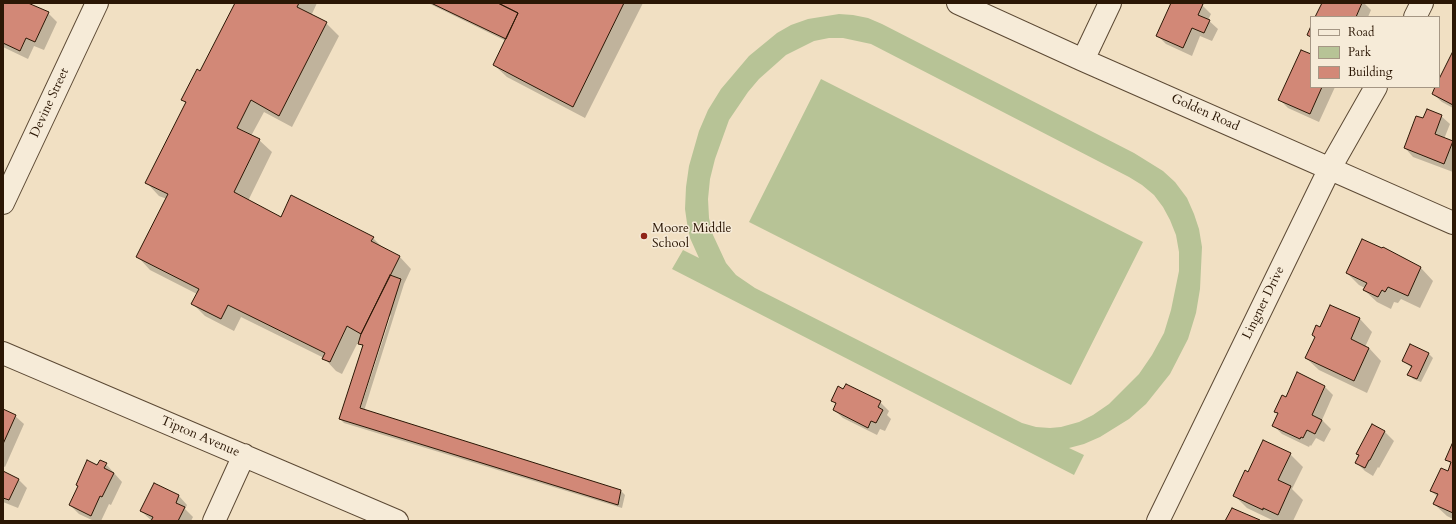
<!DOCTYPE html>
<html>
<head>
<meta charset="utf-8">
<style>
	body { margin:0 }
	#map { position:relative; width:1456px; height:524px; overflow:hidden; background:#f1e0c3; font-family:Cardo,serif }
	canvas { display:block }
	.frame { position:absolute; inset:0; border:4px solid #2b1705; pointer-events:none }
	.legend { position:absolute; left:1310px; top:16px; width:130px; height:72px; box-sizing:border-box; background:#f6ebd8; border:1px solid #a59684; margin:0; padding:5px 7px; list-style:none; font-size:12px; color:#2b1705 }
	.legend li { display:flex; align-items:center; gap:8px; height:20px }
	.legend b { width:20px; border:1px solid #a59684 }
</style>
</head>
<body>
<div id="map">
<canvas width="1456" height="524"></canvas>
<div class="frame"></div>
<ul class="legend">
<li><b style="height:5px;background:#f6ebd8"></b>Road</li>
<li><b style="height:11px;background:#b7c396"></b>Park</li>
<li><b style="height:11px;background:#d28877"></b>Building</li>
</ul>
</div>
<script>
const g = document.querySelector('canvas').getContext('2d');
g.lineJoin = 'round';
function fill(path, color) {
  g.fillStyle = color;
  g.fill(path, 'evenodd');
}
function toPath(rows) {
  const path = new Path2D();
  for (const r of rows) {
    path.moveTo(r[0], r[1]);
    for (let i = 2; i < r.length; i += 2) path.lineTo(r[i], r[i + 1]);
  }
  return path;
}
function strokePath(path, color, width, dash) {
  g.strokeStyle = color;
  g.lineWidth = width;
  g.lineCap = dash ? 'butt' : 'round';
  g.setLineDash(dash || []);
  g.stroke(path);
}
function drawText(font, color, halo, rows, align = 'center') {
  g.font = font + ' Cardo,serif';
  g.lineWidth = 3;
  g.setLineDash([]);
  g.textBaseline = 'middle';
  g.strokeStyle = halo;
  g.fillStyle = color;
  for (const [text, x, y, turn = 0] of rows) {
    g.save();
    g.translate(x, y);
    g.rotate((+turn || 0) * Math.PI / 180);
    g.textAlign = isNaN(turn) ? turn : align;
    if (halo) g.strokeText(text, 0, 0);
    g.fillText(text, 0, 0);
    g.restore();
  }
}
fill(toPath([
	[839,14,853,15,868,18,882,24,1134,153,1163,171,1175,182,1187,198,1194,214,1199,229,1202,247,1200,289,1196,313,1188,339,1170,374,1146,404,1129,419,1100,437,1084,444,1069,448,1084,455,1074,475,672,269,683,250,699,258,690,238,687,223,685,209,686,187,689,166,699,131,708,110,721,89,749,56,777,33,791,25,808,19],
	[829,38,843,38,871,44,1129,177,1142,185,1154,195,1163,207,1170,220,1176,235,1179,252,1179,271,1171,310,1164,333,1152,355,1139,374,1109,404,1093,415,1079,422,1061,427,1050,428,1036,427,1022,423,755,288,736,275,726,263,713,235,709,218,708,199,710,179,715,159,729,120,748,92,759,79,786,55,814,41],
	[821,79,1143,242,1071,385,749,222]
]), '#b7c396');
fill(toPath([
	[3,3,26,3,48,13,57,22,44,50,34,46,28,59,3,47],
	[236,3,317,3,311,16,326,23,339,36,292,127,264,112,251,136,259,140,272,152,248,201,281,218,292,196,373,238,384,249,399,256,411,269,404,284,364,411,621,491,625,495,622,508,344,423,340,419,363,347,360,343,361,336,342,374,336,371,324,358,241,317,234,331,205,316,193,304,197,294,150,270,138,257,167,199,159,196,147,183,186,104,183,100,201,72],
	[391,315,359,413,357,413,388,318],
	[428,3,643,3,585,118,507,77,494,65,506,41],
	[1172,3,1197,3,1202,5,1211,14,1208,20,1218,29,1212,41,1200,36,1192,56,1166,44,1157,35],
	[1323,3,1364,3,1371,10,1368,17,1316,17],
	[1453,53,1453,108,1442,102,1433,94,1436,87,1439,87,1439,81],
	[1311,56,1311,87,1335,87,1319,122,1288,108,1280,100],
	[1441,116,1450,124,1444,139,1453,142,1453,172,1413,157,1405,148,1424,120],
	[1382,250,1421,268,1433,281,1420,308,1401,299,1398,303,1394,302,1391,309,1377,302,1364,290,1365,288,1359,285,1347,273],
	[1331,306,1360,319,1372,332,1365,347,1369,348,1381,361,1367,393,1319,370,1306,358,1316,338,1313,335,1320,329],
	[1428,353,1433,358,1421,382,1413,379,1409,374,1412,368,1403,361],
	[1298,374,1325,387,1333,395,1322,420,1331,429,1324,442,1316,438,1311,446,1310,445,1309,447,1282,434,1273,425,1279,414,1276,411,1286,398],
	[832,401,880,402,889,411,887,415,891,419,885,431,880,429,877,435,843,418,834,410,837,405],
	[3,410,15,416,24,424,5,467,3,466],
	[1372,425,1385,432,1394,441,1379,468,1378,467,1373,476,1365,471,1356,462],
	[1453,445,1453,519,1447,516,1434,504,1438,497,1431,491,1448,472,1452,465,1446,459],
	[1290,454,1303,467,1292,489,1303,500,1293,521,1274,521,1247,508,1234,495,1249,473],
	[106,464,122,482,111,505,109,504,101,521,94,521,79,514,70,505],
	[3,472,18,479,27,488,18,508,3,502],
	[179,496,187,505,185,509,193,517,191,521,152,521,141,511]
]), '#0003');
const building = toPath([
	[3,3,28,3,49,12,35,42,26,38,20,51,3,43,3,3],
	[235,3,299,3,297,7,327,22,279,116,251,100,237,128,260,139,234,192,281,217,291,195,374,237,371,241,400,256,361,334,347,326,330,362,322,359,325,353,228,305,221,319,191,304,199,289,136,257,168,194,145,183,186,102,181,100,197,69,200,71,235,3],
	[431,3,498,3,518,13,506,39,431,3],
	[498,3,624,3,573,107,493,65,518,13,498,3],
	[1171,3,1200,3,1203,4,1198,15,1210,20,1204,33,1192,28,1183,48,1156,36,1171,3],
	[1322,3,1362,3,1356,17,1315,17,1322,3],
	[1311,26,1311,37,1307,35,1311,26],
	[1301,50,1311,54,1311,87,1322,87,1310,114,1278,100,1301,50],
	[1453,51,1453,105,1432,94,1435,87,1439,87,1439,79,1453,51],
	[1427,109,1442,115,1435,134,1453,141,1444,164,1404,148,1416,116,1423,118,1427,109],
	[1362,239,1382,248,1383,247,1421,267,1408,296,1388,287,1385,292,1382,290,1378,297,1363,290,1367,283,1346,273,1362,239],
	[390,275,401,279,360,408,621,490,618,505,339,419,363,345,358,344,361,334,390,275],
	[1330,305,1360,318,1351,339,1369,348,1354,381,1305,358,1315,337,1312,335,1316,325,1320,327,1330,305],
	[1410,344,1429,353,1417,379,1407,375,1412,366,1402,361,1410,344],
	[1297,372,1325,386,1312,415,1322,420,1315,434,1307,430,1303,438,1301,437,1300,439,1272,426,1278,413,1274,412,1282,395,1286,397,1297,372],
	[846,384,881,401,878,407,883,410,876,423,871,421,868,428,833,410,836,403,831,401,838,386,843,389,846,384],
	[3,409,16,415,3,444,3,409],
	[1372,424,1385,431,1370,460,1369,460,1365,468,1355,463,1359,455,1356,454,1372,424],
	[1263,440,1291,453,1278,480,1291,486,1278,515,1263,508,1263,510,1233,496,1245,470,1248,472,1263,440],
	[1452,444,1453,444,1453,513,1433,504,1438,494,1430,491,1441,468,1448,471,1451,462,1445,460,1452,444],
	[87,460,97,465,100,460,107,463,104,468,114,473,102,497,100,496,91,516,69,505,78,486,76,485,87,460],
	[3,471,19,479,9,500,3,498,3,471],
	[154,483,179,495,176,503,185,507,178,521,151,521,153,517,140,511,154,483],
	[1232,508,1260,520,1259,521,1225,521,1232,508]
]);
fill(building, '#d28877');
strokePath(building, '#2b1705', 1);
const minor = toPath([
	[958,3,1083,60,1453,223],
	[1415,17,1422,3],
	[1083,60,1110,3],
	[3,203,97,3],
	[3,353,397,521],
	[214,521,244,455],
	[1158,521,1330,168,1376,87]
]);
strokePath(minor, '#5c4934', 24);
strokePath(minor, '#f6ebd8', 22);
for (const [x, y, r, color] of [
	[644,236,4,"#8f2418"]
]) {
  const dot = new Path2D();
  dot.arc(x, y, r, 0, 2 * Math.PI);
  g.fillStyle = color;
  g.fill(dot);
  strokePath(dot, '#f6ebd8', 1.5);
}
drawText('13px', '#2b1705', '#f6ebd8', [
	["Devine Street",50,103,-65],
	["Golden Road",1205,113,24],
	["Lingner Drive",1264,303,-64],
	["Tipton Avenue",200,437,23]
]);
drawText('13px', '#2b1705', '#f6ebd8', [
	["Moore Middle",652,229],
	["School",652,244]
], 'left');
</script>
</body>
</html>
